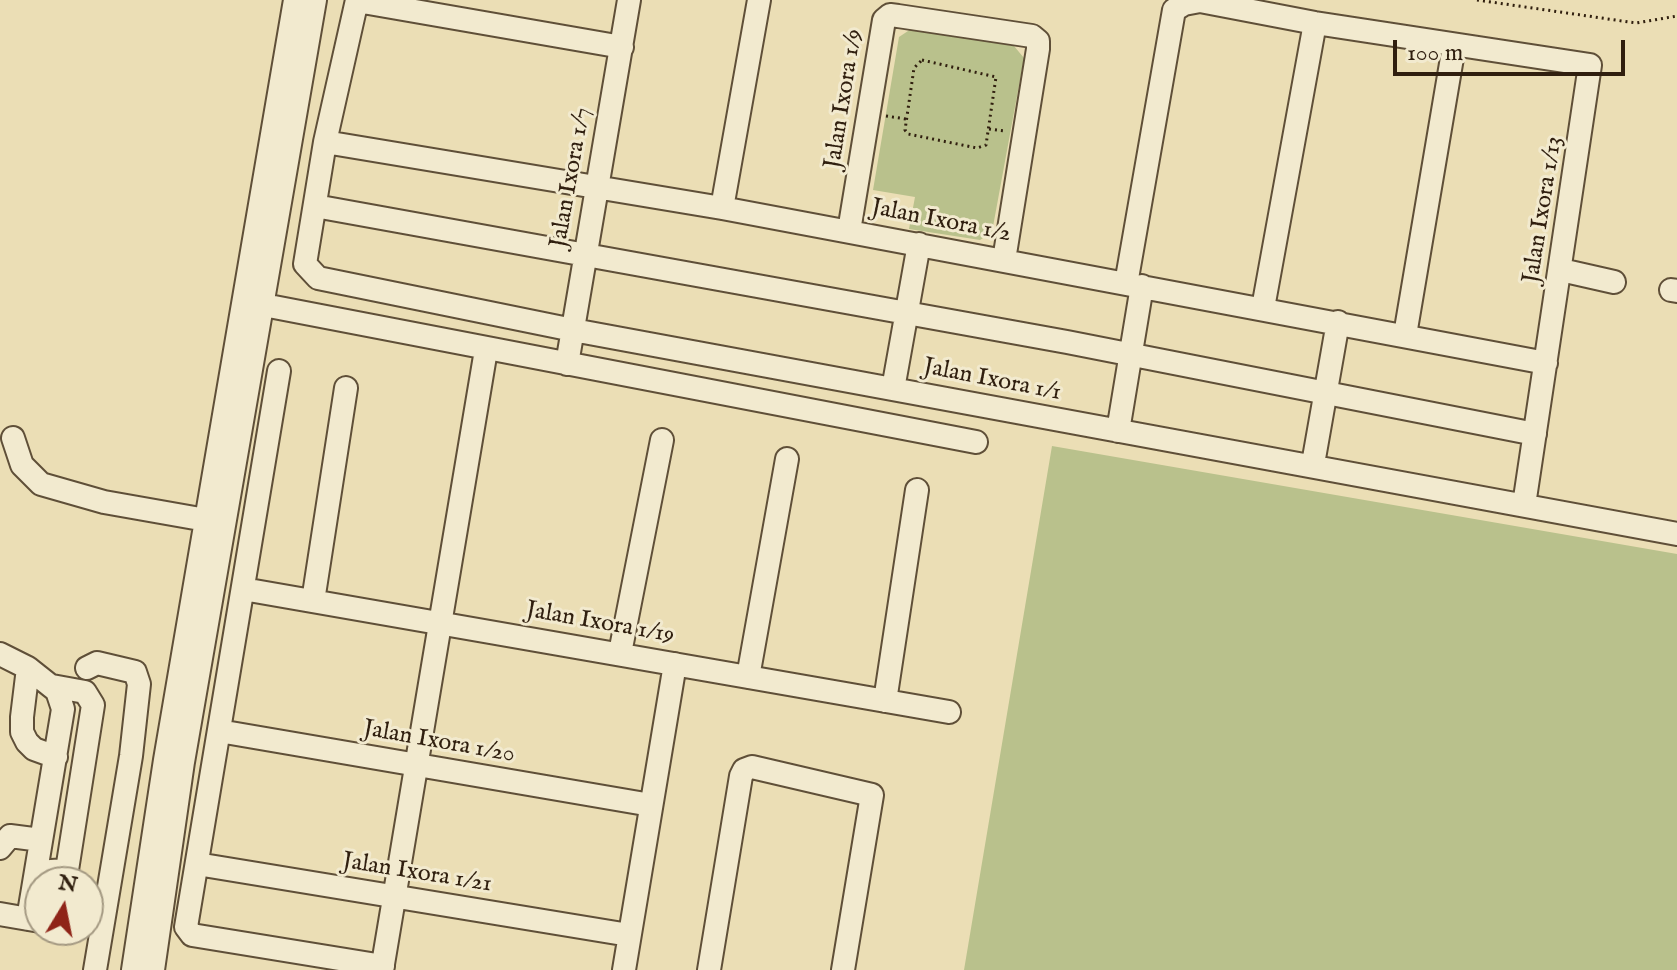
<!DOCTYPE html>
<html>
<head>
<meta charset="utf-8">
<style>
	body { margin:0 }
	#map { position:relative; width:1677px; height:970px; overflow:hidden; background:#ebdeb5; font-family:"IM FELL English",serif }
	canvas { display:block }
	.north { position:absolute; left:24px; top:866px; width:80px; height:80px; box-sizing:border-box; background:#f2eacf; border:2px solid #a49982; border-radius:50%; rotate:10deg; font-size:22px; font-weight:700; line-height:32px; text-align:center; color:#301f0f }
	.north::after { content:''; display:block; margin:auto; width:28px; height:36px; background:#8f2418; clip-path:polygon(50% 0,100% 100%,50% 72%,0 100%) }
	.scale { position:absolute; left:1393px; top:40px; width:232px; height:36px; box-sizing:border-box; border:4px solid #301f0f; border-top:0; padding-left:10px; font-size:24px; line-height:28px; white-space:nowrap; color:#301f0f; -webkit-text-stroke:6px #f2eacf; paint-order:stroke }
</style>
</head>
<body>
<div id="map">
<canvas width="1677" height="970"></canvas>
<div class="north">N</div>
<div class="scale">100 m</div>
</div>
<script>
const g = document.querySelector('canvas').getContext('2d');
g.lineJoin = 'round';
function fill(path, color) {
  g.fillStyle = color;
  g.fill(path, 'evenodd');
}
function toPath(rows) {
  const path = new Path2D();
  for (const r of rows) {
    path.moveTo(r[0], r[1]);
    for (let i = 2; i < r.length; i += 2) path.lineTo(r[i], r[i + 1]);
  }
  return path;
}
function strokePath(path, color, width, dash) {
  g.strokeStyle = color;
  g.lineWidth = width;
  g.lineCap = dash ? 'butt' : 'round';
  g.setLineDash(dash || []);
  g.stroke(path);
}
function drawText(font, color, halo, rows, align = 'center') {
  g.font = font + ' "IM FELL English",serif';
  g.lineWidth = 6;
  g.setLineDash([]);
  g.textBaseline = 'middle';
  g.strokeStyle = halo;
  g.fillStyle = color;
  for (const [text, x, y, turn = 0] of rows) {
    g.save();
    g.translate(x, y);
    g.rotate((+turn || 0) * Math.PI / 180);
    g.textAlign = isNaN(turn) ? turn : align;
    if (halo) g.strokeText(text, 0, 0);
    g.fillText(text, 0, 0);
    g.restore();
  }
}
fill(toPath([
	[911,29,1014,46,1024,58,992,232,980,240,909,229,915,197,873,190,899,37],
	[1052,446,1677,554,1677,970,964,970]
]), '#b9c18c');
const minor = toPath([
	[357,0,325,142,305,264,318,278,573,330,1677,534],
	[357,1,622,47],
	[325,142,722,208,1546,363],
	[315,206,1067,342,1535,434],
	[722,208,759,0],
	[849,231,884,20,890,15,898,16,1032,36,1038,41,1038,49,1004,260],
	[1561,270,1614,282],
	[1126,284,1174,10,1184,4,1200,1,1315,23,1590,65,1524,505],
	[1671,290,1677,291],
	[248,302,976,442],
	[1263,308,1315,23],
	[1405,335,1454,46],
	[567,364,629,0],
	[279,371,186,927,192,935,383,966],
	[893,389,919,244],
	[1118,431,1142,286],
	[13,438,22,465,41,484,104,502,206,520],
	[1313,464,1338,322],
	[243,589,949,712],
	[313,601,346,388],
	[620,653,662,440],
	[0,654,28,668,22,717,22,732,27,742,34,749,56,757],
	[87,668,97,663,135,672,139,684,131,756,95,970],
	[748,677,787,459],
	[885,701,917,490],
	[219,731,651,805],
	[0,848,10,836,41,840],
	[197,864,629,935],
	[36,872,67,870,93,705,85,692,52,686],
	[0,914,40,921],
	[28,919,63,709,57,691,28,668],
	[133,970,165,760,295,0],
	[153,970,183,762,315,0],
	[382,970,486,350],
	[624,970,675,664],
	[709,970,741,776,744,770,752,767,872,795,843,970]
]);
strokePath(minor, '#5f4f38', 26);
strokePath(toPath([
	[1477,0,1636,23,1677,16],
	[922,60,996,77,986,145,977,148,908,134,905,130,914,68,922,60],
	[886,116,906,119],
	[989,129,1005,131]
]), '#301f0f', 3, [2, 4]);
strokePath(minor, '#f2eacf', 22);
drawText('24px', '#301f0f', '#f2eacf', [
	["Jalan Ixora 1/9",845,99,-81],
	["Jalan Ixora 1/7",572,178,-80],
	["Jalan Ixora 1/13",1544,210,-81],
	["Jalan Ixora 1/2",941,222,11],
	["Jalan Ixora 1/1",992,381,11],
	["Jalan Ixora 1/19",600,624,10],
	["Jalan Ixora 1/20",439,743,10],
	["Jalan Ixora 1/21",417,874,9]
]);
</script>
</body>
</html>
